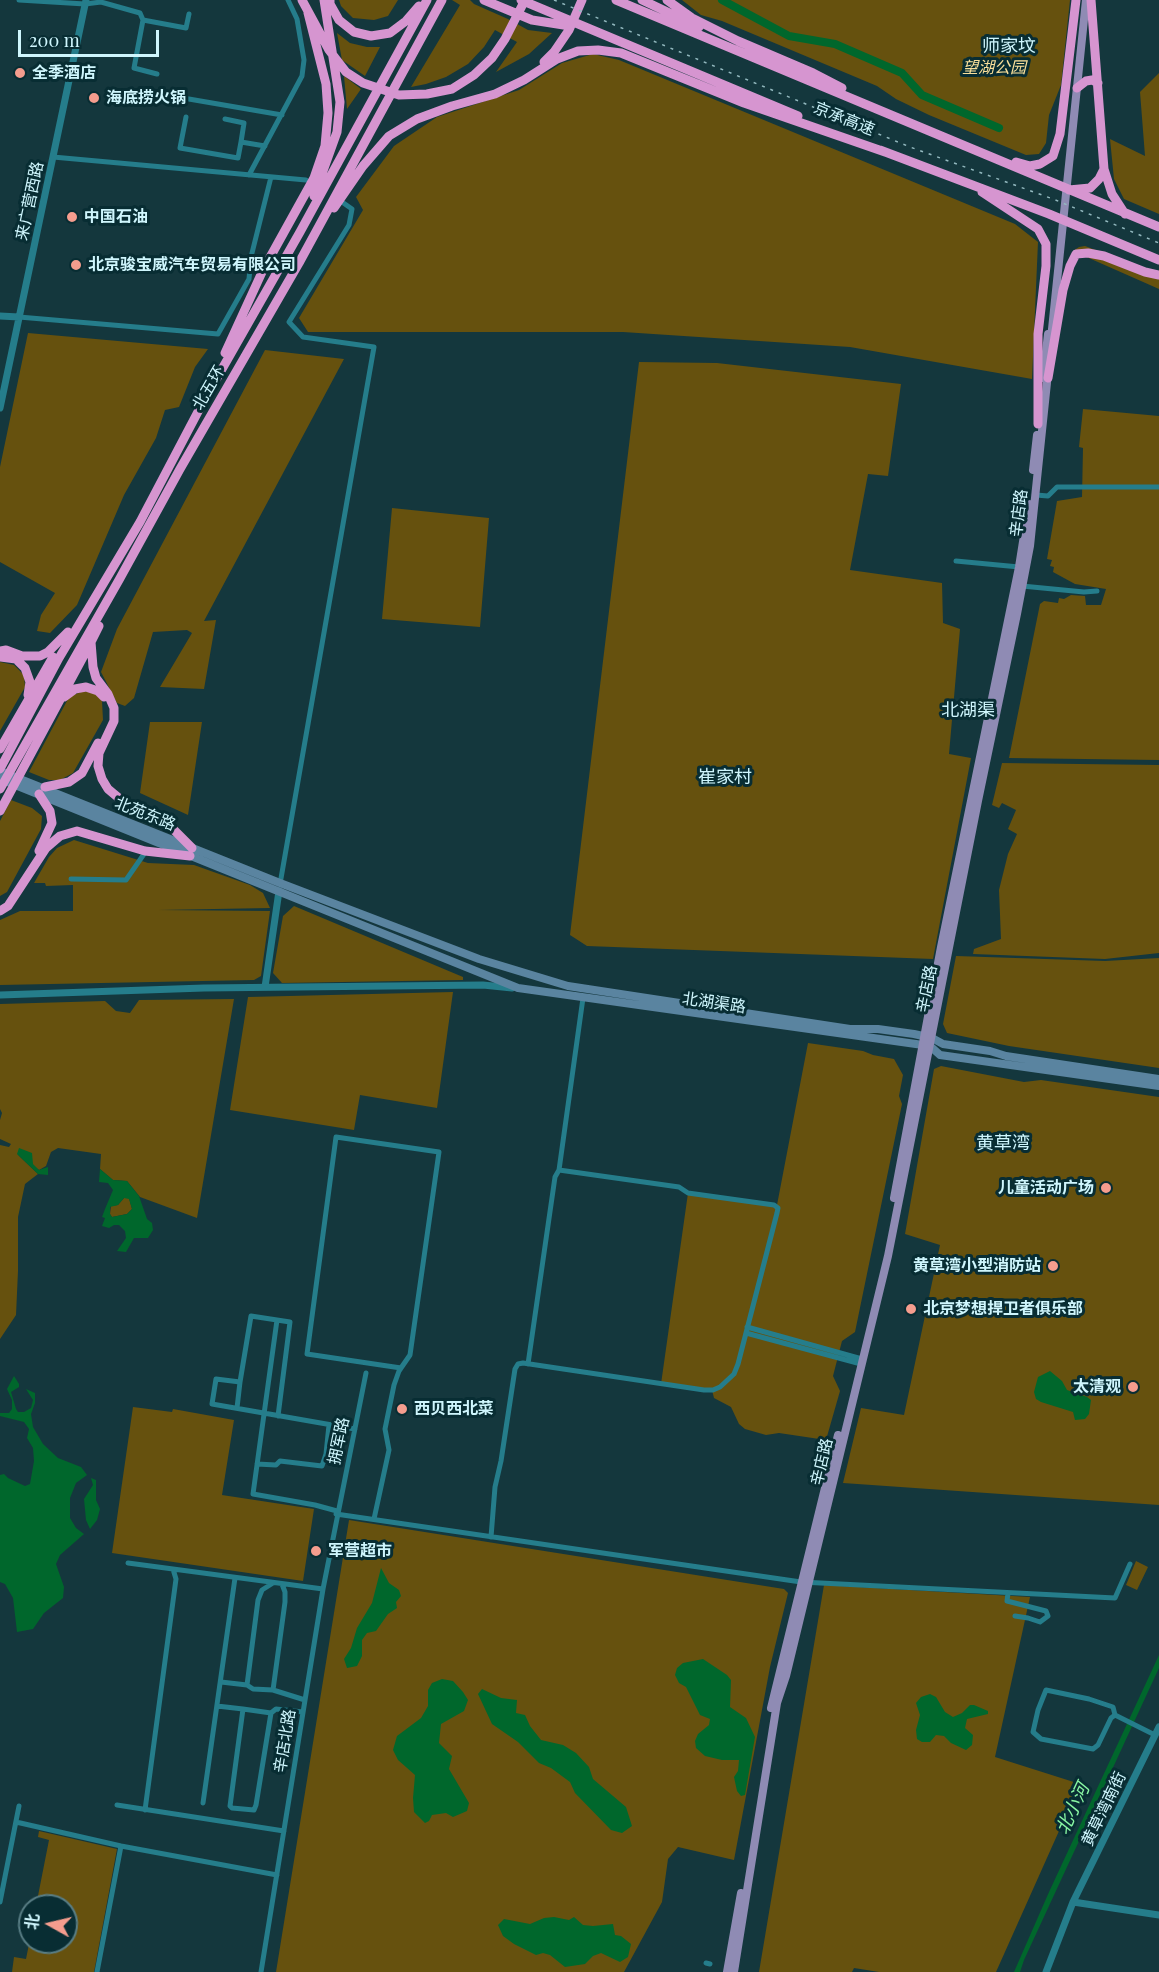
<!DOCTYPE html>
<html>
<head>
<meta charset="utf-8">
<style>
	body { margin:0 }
	#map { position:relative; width:1159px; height:1972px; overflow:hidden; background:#14373d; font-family:"Playfair Display","Noto Sans SC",serif }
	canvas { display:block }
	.north { position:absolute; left:18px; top:1894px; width:60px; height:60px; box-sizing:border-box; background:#082d33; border:2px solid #587d84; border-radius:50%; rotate:278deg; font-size:16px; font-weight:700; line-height:24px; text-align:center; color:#cff6fd }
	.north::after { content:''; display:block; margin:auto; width:21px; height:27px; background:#f59d8e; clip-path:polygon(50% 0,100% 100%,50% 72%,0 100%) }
	.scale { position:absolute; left:18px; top:30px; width:141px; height:27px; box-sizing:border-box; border:3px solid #cff6fd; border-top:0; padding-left:8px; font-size:18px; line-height:21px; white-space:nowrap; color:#cff6fd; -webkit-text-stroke:4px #082d33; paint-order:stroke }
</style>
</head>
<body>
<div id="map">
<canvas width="1159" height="1972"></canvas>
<div class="north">北</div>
<div class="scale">200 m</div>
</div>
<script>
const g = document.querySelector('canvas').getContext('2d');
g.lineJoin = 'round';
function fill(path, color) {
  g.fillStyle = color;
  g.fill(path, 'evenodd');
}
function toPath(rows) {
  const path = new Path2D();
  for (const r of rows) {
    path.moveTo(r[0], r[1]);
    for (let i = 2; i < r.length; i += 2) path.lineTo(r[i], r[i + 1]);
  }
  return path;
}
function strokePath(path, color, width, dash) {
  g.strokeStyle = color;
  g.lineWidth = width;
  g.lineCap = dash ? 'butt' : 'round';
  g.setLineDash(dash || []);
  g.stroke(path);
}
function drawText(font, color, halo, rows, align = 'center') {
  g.font = font + ' "Playfair Display","Noto Sans SC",serif';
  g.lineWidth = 6;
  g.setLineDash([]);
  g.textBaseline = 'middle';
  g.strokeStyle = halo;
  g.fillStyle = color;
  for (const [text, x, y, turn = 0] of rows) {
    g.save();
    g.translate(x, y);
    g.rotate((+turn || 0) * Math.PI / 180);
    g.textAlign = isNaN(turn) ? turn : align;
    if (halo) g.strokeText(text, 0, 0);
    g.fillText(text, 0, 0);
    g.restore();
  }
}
fill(toPath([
	[339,0,398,0,388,16,374,20,353,18,341,6],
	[452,0,470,0,474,4,508,19,528,30,552,33,529,54,496,72,517,42,495,30,484,47,468,64,446,77,426,84,411,87,460,5],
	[682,0,1070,0,1061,85,1049,115,1046,143,1039,154,1026,155,929,115,896,99,877,86,722,21,701,15],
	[337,33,350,43,367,47,380,47,365,76,342,60],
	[593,54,619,60,1015,224,1038,242,1032,379,850,347,623,332,308,332,299,318,363,210,356,197,394,146,437,117,519,90,562,63],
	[1159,73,1159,214,1124,199,1114,179,1110,139,1145,156,1140,92],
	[344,76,361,89,347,109],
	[1085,246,1159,274,1159,289,1073,251,1079,247],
	[28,333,208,349,195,367,179,407,165,410,156,438,124,495,77,605,50,633,37,631,41,615,55,593,0,562,0,467],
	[265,350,344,359,204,621,216,620,204,689,160,687,192,633,187,630,153,632,134,698,125,706,117,703,101,672,117,629],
	[639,362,717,363,901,384,888,476,868,474,850,570,942,583,943,623,960,629,949,754,971,758,933,959,587,946,570,935],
	[1083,409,1159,416,1159,760,1009,758,1040,604,1044,601,1058,603,1059,598,1064,599,1071,595,1085,596,1086,605,1101,605,1106,589,1075,584,1053,572,1054,567,1050,566,1052,560,1047,559,1057,501,1082,497,1083,448,1079,447],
	[392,508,489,518,480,627,382,619],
	[0,662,14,665,24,675,25,687,0,731],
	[83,691,95,693,102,701,103,720,73,773,60,780,49,780,29,772,69,697],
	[150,722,202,722,188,815,140,793],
	[1002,763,1159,765,1159,953,1105,959,973,954,974,949,1001,939,999,890,1008,854,1017,834,1008,829,1016,810,1002,803,999,808,992,805],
	[11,800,32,808,42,816,41,829,7,892,0,896,0,821],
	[74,840,148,863,194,865,250,885,263,893,270,908,159,910,270,911,261,976,254,980,0,985,0,920,20,911,73,911,73,885,46,886,45,883,34,883,49,857,57,848],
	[294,906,463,977,463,980,282,983,273,973,283,916],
	[956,956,1105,961,1159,958,1159,1068,1009,1046,947,1033,943,1024],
	[453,992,437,1108,360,1095,354,1130,230,1110,248,997],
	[234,999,197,1218,140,1197,127,1181,113,1180,100,1169,101,1154,58,1148,51,1152,46,1166,39,1170,17,1154,38,1174,25,1184,18,1217,18,1271,16,1315,0,1339,0,1145,9,1147,11,1144,0,1139,0,1120,2,1113,0,1109,0,1004,105,1001,116,1011,130,1013,139,1000],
	[808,1043,863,1051,873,1055,894,1059,903,1075,899,1096,902,1104,855,1332,842,1341,833,1376,840,1391,826,1440,779,1433,766,1435,745,1429,739,1424,731,1407,714,1398,712,1390,661,1384,688,1193,777,1205],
	[941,1066,1024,1082,1041,1080,1159,1097,1159,1505,843,1483,861,1408,904,1415,940,1245,905,1234,934,1069],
	[124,1198,129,1198,132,1209,127,1214,112,1217,110,1214,111,1206,118,1205],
	[133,1407,172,1412,173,1409,234,1420,222,1495,314,1509,303,1581,112,1553],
	[349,1520,784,1589,788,1593,770,1667,734,1860,678,1847,668,1859,662,1902,624,1972,276,1972],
	[1136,1561,1148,1567,1137,1590,1126,1585],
	[824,1585,1030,1597,995,1757,1080,1784,996,1972,879,1972,854,1968,852,1972,759,1972],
	[39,1831,117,1849,94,1972,12,1972,14,1957,26,1959,30,1939,30,1942,66,1942,66,1906,36,1906,49,1840,38,1837]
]), '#66510e');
fill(toPath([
	[19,1148,32,1153,33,1164,39,1170,48,1167,48,1175,38,1174,17,1154],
	[100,1169,113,1180,127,1181,139,1196,147,1219,152,1223,153,1230,148,1238,134,1238,126,1252,117,1251,126,1238,125,1231,119,1225,114,1225,109,1228,102,1226,105,1218,102,1217,105,1209,113,1190,108,1183,99,1182],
	[124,1198,129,1199,132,1209,127,1214,112,1217,110,1214,110,1207,118,1205],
	[1050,1371,1062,1381,1067,1390,1087,1397,1091,1400,1089,1414,1085,1419,1075,1420,1073,1412,1041,1402,1036,1399,1034,1392,1038,1377],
	[14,1376,19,1384,19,1387,11,1392,16,1409,18,1412,24,1412,31,1408,33,1400,26,1389,35,1393,35,1403,31,1414,33,1427,43,1444,58,1458,81,1467,87,1475,76,1483,70,1498,70,1518,76,1528,84,1534,60,1555,56,1564,64,1587,63,1598,44,1613,33,1629,17,1632,13,1598,5,1584,0,1582,0,1475,4,1474,8,1478,25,1486,30,1484,34,1461,33,1448,27,1438,29,1429,24,1422,0,1416,0,1413,9,1413,12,1409,12,1400,7,1389],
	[91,1478,96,1480,96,1500,100,1509,97,1520,90,1529,86,1520,84,1499,93,1485],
	[381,1568,389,1583,399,1590,401,1596,396,1602,397,1608,388,1614,376,1631,367,1633,362,1640,362,1656,357,1666,347,1668,344,1659,351,1648,357,1628,372,1603],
	[1159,1655,1159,1668,1024,1960,1020,1972,1014,1972,1049,1892],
	[703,1659,727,1675,731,1680,730,1707,746,1718,755,1737,745,1795,741,1796,737,1791,734,1777,738,1771,739,1760,722,1760,705,1756,696,1748,695,1741,698,1734,709,1725,710,1719,700,1715,686,1687,679,1683,675,1675,677,1668,683,1663],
	[442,1679,453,1681,463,1692,468,1700,464,1711,441,1724,439,1743,452,1756,449,1769,469,1803,467,1811,453,1817,446,1813,432,1815,429,1821,425,1823,414,1812,413,1798,415,1775,398,1760,393,1750,397,1736,421,1718,428,1706,428,1690,432,1683],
	[482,1689,501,1698,517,1700,516,1713,525,1715,530,1726,541,1740,563,1745,576,1753,589,1767,593,1779,626,1807,632,1826,622,1833,611,1830,575,1793,570,1782,551,1768,539,1763,518,1742,492,1724,478,1694],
	[930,1694,936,1697,945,1712,953,1717,962,1713,970,1705,974,1705,988,1711,988,1714,967,1719,965,1728,973,1735,972,1745,966,1750,951,1743,944,1736,936,1735,930,1742,922,1742,917,1739,916,1730,920,1715,916,1703,921,1697],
	[554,1917,569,1920,574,1917,583,1925,593,1926,613,1924,615,1935,621,1936,631,1944,628,1957,620,1962,601,1953,593,1956,585,1964,565,1967,550,1955,543,1953,536,1955,514,1944,503,1936,498,1925,504,1919,530,1924,544,1918]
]), '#00672c');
strokePath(toPath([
	[722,0,789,36,835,44,902,73,922,95,999,128]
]), '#00672c', 8);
strokePath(toPath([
	[19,0,85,4,101,2,101,0],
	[101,2,140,13,143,20,186,28,189,14],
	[143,20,134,68,157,74],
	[183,98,282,115],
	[186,117,180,148,238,158,241,142,265,146],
	[225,119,244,123,241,142],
	[53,157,306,180],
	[249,175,302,76,304,60,297,19,288,0],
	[19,317,218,334,249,279,251,257,271,177],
	[1036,495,1048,496,1057,487,1159,487],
	[956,561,1019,567],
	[1022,586,1084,592,1097,591],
	[71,879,126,880,144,854],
	[280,884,374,347,303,337,289,322,349,225,352,209,342,202],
	[277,1320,253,1494,315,1505,337,1511],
	[747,1327,862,1359],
	[746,1333,861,1364],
	[528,1364,555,1177,559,1170,583,998],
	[240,1382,216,1379,212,1404,355,1429],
	[237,1408,240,1382,251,1316,290,1322,278,1416],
	[257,1464,276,1465,280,1461,322,1466,326,1454,329,1425],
	[336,1514,801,1582,1115,1598,1130,1564],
	[374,1519,389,1450,385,1429,394,1385,399,1371,401,1368,410,1355,439,1152,336,1137,307,1354,401,1368],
	[491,1537,495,1487,501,1461,515,1369,518,1364,523,1363,704,1390,713,1390,720,1387,734,1374,738,1364,777,1213,778,1208,774,1205,688,1193,679,1187,559,1170],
	[128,1563,323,1589],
	[1008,1593,1007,1601,1046,1611,1048,1616,1040,1622,1028,1618,1015,1616],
	[221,1682,247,1685,253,1689,273,1690,305,1700],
	[247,1685,258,1600,262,1590,273,1583],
	[273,1690,285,1602,285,1592,282,1584],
	[217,1706,243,1709],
	[271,1713,243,1709,230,1806,232,1808,254,1810,256,1805,271,1713,276,1709,303,1712],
	[1115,1715,1111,1718,1098,1745,1093,1749,1041,1739,1033,1732,1038,1710,1046,1690,1089,1699,1113,1707,1115,1715,1155,1735],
	[203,1803,235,1578],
	[117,1805,284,1831],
	[145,1810,176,1579,173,1569],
	[16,1822,121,1846,277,1875],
	[0,1902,19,1806],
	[706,1963,710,1964],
	[97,1972,121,1846],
	[261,1972,323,1589,366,1373]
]), '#257d8b', 5);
strokePath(toPath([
	[0,316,19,317],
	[0,408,86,0],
	[265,987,279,891],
	[0,995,204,988,483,985,512,988],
	[1073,1902,1159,1915],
	[1046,1972,1073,1902,1159,1727]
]), '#257d8b', 7);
strokePath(toPath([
	[0,771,280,883,479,959,568,986,850,1029,878,1029,914,1034,932,1038,943,1044,990,1051,1006,1056,1159,1079],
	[0,779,518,988,930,1046,940,1055,1159,1086]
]), '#5a84a0', 8);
strokePath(toPath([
	[1051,339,1086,0],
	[1043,378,1048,334],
	[1033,470,1037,435],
	[894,1198,941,947,1019,567,1029,504],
	[771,1708,838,1435],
	[727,1972,741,1893],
	[734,1972,777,1703,786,1676,888,1256,978,801,1017,614,1030,546,1048,373]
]), '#8f8bb4', 8);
strokePath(toPath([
	[302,0,329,50,346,72,363,83,399,95,427,94,452,89,474,75,492,58,505,39,525,0],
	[330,0,330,4,339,20,354,32,371,36,390,33,406,21,419,6],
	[484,0,532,20,570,26],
	[521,0,798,116],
	[616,0,1159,227],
	[642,0,699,27],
	[667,0,692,18,738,41,813,73,842,88],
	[1091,0,1104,169,1112,194,1125,214],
	[544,62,554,52,569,30,582,0],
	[1077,88,1086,81,1092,80,1098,83],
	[880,150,1049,214,1159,260],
	[1016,162,1030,166,1040,164,1053,156,1060,134,1076,0],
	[1069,190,1090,188,1099,179,1104,169],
	[982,192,1038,229,1046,244,1046,266,1038,334,1038,424],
	[314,196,337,132,340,102,324,0],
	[334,208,363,166,389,136,417,119,452,106,495,94,524,80,557,59,578,51,598,50,621,53,744,103,885,152],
	[225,353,263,270,314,178,325,146,328,113,326,84,308,13],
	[1048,378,1063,290,1070,266,1076,254,1088,253,1104,256,1145,272,1159,275],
	[99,626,91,642,93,667,96,678,108,694,114,708,114,721,99,753,98,766,102,779,108,789,120,799,174,830,192,848],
	[0,651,6,650,22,656,40,656,48,652,68,632],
	[0,657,16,659,25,668,30,682,28,695],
	[64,697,75,689,86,687,98,691,104,697],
	[0,749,53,657],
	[0,769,59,658,140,522,201,406,300,232,427,0],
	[45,787,69,782,82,773,98,743],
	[0,789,119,580,180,469,299,263,442,0],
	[0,811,90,644],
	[39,851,52,823,50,811,39,794],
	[0,911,8,906,46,848,60,836,77,831,145,851,190,856]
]), '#d695d0', 9);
strokePath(toPath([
	[554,0,910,147,1053,199,1159,243]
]), '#93b9bf', 1.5, [3, 6]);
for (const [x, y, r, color] of [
	[20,73,6,"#f59d8e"],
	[94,98,6,"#f59d8e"],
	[72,217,6,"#f59d8e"],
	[76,265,6,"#f59d8e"],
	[1106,1188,6,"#f59d8e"],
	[1053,1266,6,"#f59d8e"],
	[911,1309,6,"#f59d8e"],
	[1133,1387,6,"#f59d8e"],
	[402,1409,6,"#f59d8e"],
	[316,1551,6,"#f59d8e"]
]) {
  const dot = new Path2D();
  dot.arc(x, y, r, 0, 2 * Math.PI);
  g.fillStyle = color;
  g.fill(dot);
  strokePath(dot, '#082d33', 2);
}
drawText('italic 16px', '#f9df9a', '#082d33', [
	["望湖公园",994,68]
]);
drawText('bold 16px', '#cff6fd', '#082d33', [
	["全季酒店",32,73],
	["海底捞火锅",106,98],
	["中国石油",84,217],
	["北京骏宝威汽车贸易有限公司",88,265],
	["儿童活动广场",1094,1188,"right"],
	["黄草湾小型消防站",1041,1266,"right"],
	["北京梦想捍卫者俱乐部",923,1309],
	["太清观",1121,1387,"right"],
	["西贝西北菜",414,1409],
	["军营超市",328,1551]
], 'left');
drawText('16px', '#cff6fd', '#082d33', [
	["京承高速",844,119,22],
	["来广营西路",30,201,-78],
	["北五环",209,388,-60],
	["辛店路",1019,513,-83],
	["北苑东路",145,814,22],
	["辛店路",927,989,-79],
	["北湖渠路",714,1003,8],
	["拥军路",339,1441,-78],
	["辛店路",822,1462,-77],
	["辛店北路",285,1741,-81],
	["黄草湾南街",1104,1809,-64]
]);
drawText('18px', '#cff6fd', '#082d33', [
	["师家坟",1009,46],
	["北湖渠",968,710],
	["崔家村",725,777],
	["黄草湾",1003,1143]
]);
drawText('italic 18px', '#8af8a4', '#082d33', [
	["北小河",1073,1809,-65]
]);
</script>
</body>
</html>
